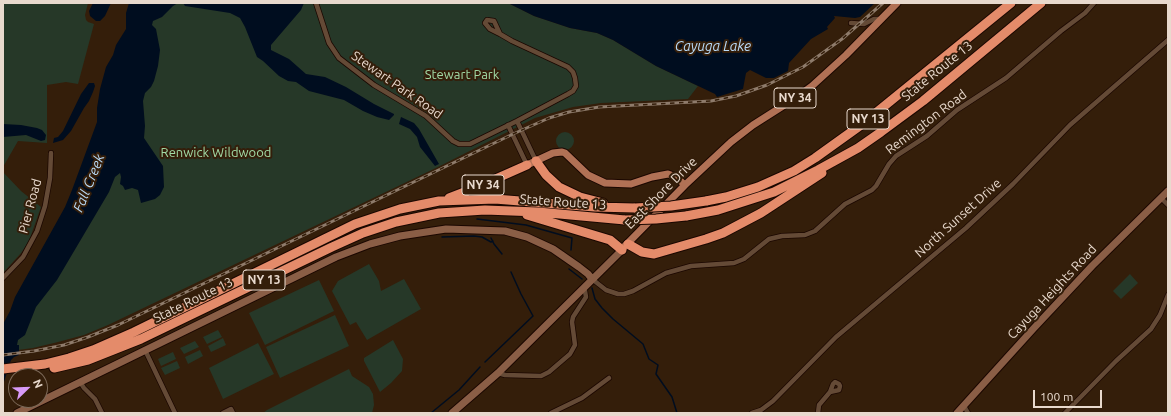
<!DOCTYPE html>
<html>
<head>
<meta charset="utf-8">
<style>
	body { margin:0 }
	#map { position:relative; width:1171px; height:416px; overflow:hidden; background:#341e0a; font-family:Ubuntu,sans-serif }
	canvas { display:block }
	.frame { position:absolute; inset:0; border:4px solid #e8d9cd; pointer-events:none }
	.north { position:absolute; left:8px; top:368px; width:40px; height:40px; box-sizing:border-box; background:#341e0a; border:1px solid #7c6958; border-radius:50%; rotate:67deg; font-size:11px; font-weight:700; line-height:16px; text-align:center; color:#e8d9cd }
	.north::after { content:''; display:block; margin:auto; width:14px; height:18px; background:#d89af8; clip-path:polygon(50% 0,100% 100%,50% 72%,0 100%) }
	.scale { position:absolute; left:1033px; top:390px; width:69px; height:18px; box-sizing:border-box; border:2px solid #e8d9cd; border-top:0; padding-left:5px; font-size:12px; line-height:14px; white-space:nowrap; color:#e8d9cd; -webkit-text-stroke:3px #341e0a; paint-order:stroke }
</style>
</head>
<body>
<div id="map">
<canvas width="1171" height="416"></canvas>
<div class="frame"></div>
<div class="north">N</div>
<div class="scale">100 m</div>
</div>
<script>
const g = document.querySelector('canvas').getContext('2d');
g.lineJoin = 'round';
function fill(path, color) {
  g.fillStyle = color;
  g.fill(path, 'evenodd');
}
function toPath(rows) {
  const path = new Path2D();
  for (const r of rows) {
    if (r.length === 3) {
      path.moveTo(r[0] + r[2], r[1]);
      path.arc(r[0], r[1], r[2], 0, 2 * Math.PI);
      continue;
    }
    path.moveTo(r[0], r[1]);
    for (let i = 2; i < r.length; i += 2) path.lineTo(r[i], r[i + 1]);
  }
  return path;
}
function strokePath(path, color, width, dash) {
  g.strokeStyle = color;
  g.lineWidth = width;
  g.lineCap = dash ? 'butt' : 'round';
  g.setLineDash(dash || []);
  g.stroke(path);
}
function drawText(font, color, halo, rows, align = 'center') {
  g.font = font + ' Ubuntu,sans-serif';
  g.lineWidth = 4;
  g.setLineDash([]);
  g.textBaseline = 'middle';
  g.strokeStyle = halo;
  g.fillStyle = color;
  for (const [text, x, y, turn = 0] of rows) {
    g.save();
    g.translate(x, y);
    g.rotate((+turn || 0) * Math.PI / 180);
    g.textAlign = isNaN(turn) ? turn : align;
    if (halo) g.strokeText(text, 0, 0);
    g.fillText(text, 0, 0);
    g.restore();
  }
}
fill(toPath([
	[3,3,88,3,85,15,86,20,88,22,94,24,78,84,66,82,47,85,47,143,18,141,3,167],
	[147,3,508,3,534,16,570,28,597,33,613,40,656,66,698,86,688,99,601,103,573,107,535,118,438,167,108,325,84,335,58,342,33,348,3,352,43,273],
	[565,141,9],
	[3,172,21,191,41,207,29,241,22,252,3,273],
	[369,264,379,281,381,291,404,279,421,309,367,340,356,322,350,325,332,291,338,281],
	[1130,274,1138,283,1121,299,1113,291],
	[319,280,334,311,265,345,249,313],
	[335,315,349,346,280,378,266,347],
	[218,330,222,337,207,344,203,337],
	[223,338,226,345,211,352,208,346],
	[393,340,403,359,402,371,391,383,380,392,364,361,364,358],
	[195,341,199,347,184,354,180,348],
	[258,343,274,374,223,399,209,368],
	[200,350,203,356,188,364,185,357],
	[173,352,176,359,161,366,158,359],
	[177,361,180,368,165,375,161,368],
	[349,369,352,376,369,387,373,394,374,405,372,413,263,413,267,410]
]), '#263828');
fill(toPath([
	[93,3,111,3,105,16,100,21,96,21,90,16,89,11],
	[129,3,304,3,301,10,271,45,271,50,289,59,306,74,325,77,346,87,374,104,394,114,394,115,389,120,377,117,363,111,344,100,309,91,296,82,288,81,279,76,263,61,257,57,245,27,240,18,230,13,185,6,183,3,178,3,173,6,162,17,153,21,152,25,156,29,160,50,158,66,154,81,151,87,145,93,143,101,145,126,144,138,163,166,164,187,160,195,155,199,141,203,138,190,132,188,125,190,123,186,120,184,121,177,120,173,115,177,109,192,57,280,36,307,25,335,18,340,17,345,19,345,19,355,14,357,11,360,3,385,3,324,10,311,15,297,65,207,72,190,97,122,97,108,100,89,106,67,113,55,116,45,126,29,126,13],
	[508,3,875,3,860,17,855,18,834,16,835,18,827,27,828,29,811,39,789,63,788,71,774,78,766,78,750,70,746,73,743,89,717,97,715,94,656,66,613,40,597,33,570,28,534,16],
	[89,83,94,83,95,86,93,92,89,101,84,108,71,131,63,140,53,143,54,138,58,137,63,131,81,94],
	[401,117,414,123,419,129,439,164,435,166,420,147,417,137,410,129,399,124],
	[3,124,21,125,37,128,42,130,46,135,45,140,41,141,26,135,3,137]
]), '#000d1f');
strokePath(toPath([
	[477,219,526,225,572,238,571,250],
	[442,237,474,236,482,237,491,242,493,241],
	[491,238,494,244,502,254],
	[569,269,582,279],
	[592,288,595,299,602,308,613,319,643,344,649,359,658,365,656,374,672,397,677,413],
	[485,362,533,316,521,294,511,272],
	[431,413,459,390,480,367]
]), '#000d1f', 1.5);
const street = toPath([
	[316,3,329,43,339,58,374,85,426,116,453,141,459,144,470,144,517,121,568,94,573,91,576,86,575,78,573,72,568,67,512,41,500,34,494,21,487,20,485,23,490,29,500,34],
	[851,23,864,24,874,19,882,19],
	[517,121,536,161],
	[508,125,527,165],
	[1161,198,1168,205],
	[3,278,23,257,37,231,45,206,50,178,51,153],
	[592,279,606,290,618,294,624,294,633,291,666,273,691,266,734,263,744,259,769,239,782,236,805,235,815,231,845,204,872,190,876,186,889,164,896,156,927,136,957,110,1006,78,1061,31,1085,13,1094,3],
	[145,350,175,413],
	[498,373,505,375,541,376,549,372,570,354,575,345,572,322,573,317,586,297,585,291,583,288],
	[80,382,84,388,95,399,102,413],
	[964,406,968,413],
	[223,413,231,409,233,413],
	[551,413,582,398,609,378],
	[752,413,761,410,773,401,836,337,966,228,1013,184,1070,125,1168,40],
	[818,413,819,405,830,392,833,384,835,382,839,384,840,386,839,390,830,392],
	[1065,413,1116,361,1151,329,1160,315,1168,295]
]);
const secondary = toPath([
	[17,413,336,257,370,244,400,236,446,229,505,231,527,237,553,249,579,267,588,274,592,279],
	[452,413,498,373,622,250],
	[957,413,1034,328,1092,266,1168,191]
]);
const primary = toPath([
	[527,165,553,153,562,152,565,153,588,175,605,183,631,184,652,177,668,174,676,177,685,185],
	[624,247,685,185,731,142,753,125,797,97,812,86,846,55,897,3]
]);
const highway = toPath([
	[536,161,546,175,559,187,580,197,603,203],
	[449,198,475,188,527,165],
	[706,201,726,197,758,187,794,171,815,158,861,125,1011,3],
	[527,215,610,240,622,250],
	[686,216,718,210,774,192,818,170,858,148,881,132,923,101,1041,3],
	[628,244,642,252,654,254,706,239,723,233,761,213,822,173],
	[54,368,88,360,141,339,332,247,363,233,396,222,439,213,485,210,538,212,625,220],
	[3,369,45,364,69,358,93,350,134,332,355,224,400,209,439,201,495,199,595,207,635,208]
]);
strokePath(street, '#1b0700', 6);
strokePath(secondary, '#1b0700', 9);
strokePath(primary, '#1b0700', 9);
strokePath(highway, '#1b0700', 11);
strokePath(street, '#644a36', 4.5);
strokePath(secondary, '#8a5e46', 7);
strokePath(primary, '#b17155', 7);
strokePath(highway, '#e48b6a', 9);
const rail = toPath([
	[3,355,34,351,64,345,88,337,118,325,513,134,549,118,569,112,599,107,711,101,736,96,767,85,803,67,842,39,883,3]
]);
strokePath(rail, '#8e7b6b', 3);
strokePath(rail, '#341e0a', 1.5, [4.5]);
const highwayBridge = toPath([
	[635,208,671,206,706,201],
	[625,220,656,219,686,216]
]);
strokePath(highwayBridge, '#1b0700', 11, []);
strokePath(highwayBridge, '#e48b6a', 9);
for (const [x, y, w] of [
	[795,98,42],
	[868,119,42],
	[483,185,42],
	[264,280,42]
]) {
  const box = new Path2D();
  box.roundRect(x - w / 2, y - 10, w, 20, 3);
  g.fillStyle = '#341e0a';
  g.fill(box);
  strokePath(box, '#e8d9cd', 1);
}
drawText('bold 12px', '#e8d9cd', null, [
	["NY 34",795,98],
	["NY 13",868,119],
	["NY 34",483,185],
	["NY 13",264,280]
]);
drawText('13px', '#e8d9cd', '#341e0a', [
	["State Route 13",937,71,-39],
	["Stewart Park Road",397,85,35],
	["Remington Road",926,122,-37],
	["East Shore Drive",661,193,-45],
	["State Route 13",563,202,4],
	["Pier Road",30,206,-75],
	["North Sunset Drive",958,218,-42],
	["Cayuga Heights Road",1052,292,-47],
	["State Route 13",193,300,-26]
]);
drawText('13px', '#a1daa6', '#341e0a', [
	["Stewart Park",462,75],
	["Renwick Wildwood",216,153]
]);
drawText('italic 14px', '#b8daf8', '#341e0a', [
	["Cayuga Lake",713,46],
	["Fall Creek",89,183,-68]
]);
</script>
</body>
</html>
